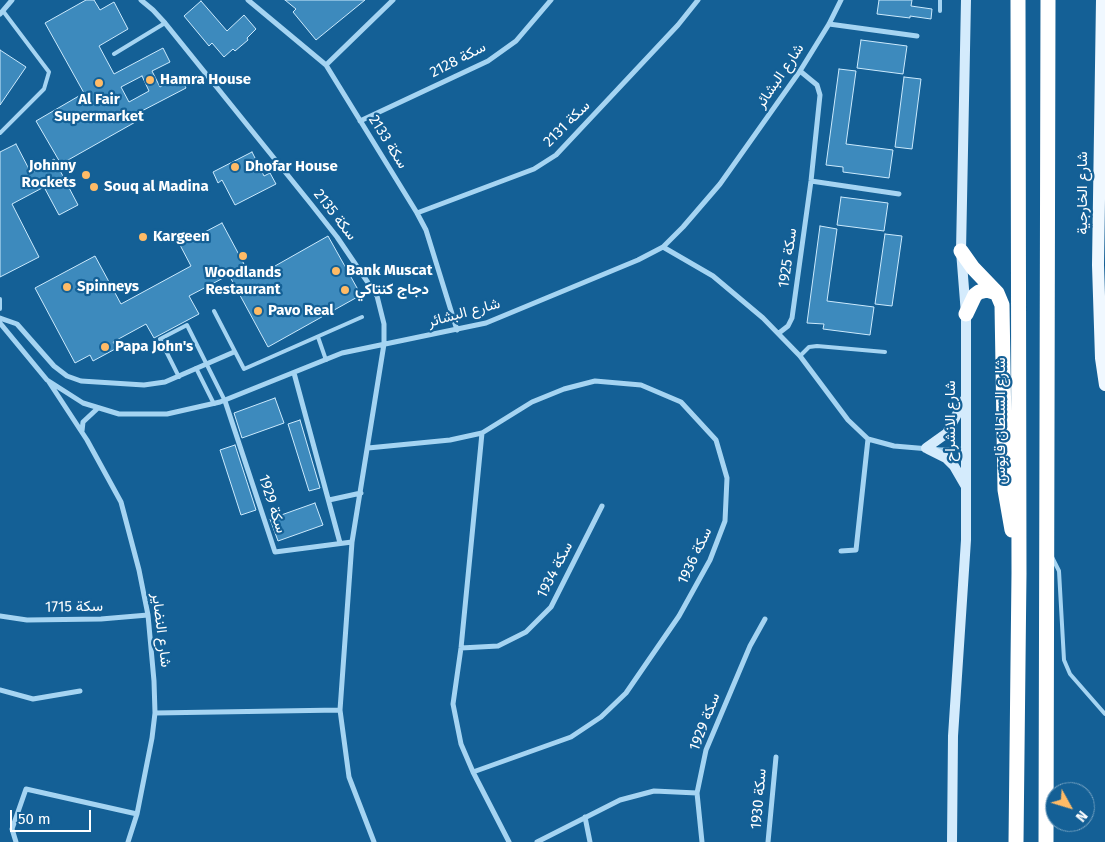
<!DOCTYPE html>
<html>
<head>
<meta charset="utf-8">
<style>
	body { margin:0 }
	#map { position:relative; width:1105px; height:842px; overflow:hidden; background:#146096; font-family:"Fira Sans",sans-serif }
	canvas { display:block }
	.north { position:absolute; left:1045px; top:782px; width:50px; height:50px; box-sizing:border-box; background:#146096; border:1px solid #72a0c0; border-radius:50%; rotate:129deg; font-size:14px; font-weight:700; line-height:20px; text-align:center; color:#fff }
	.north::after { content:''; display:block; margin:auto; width:18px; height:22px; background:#fb6; clip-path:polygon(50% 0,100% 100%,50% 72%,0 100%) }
	.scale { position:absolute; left:10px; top:810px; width:81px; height:22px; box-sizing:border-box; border:2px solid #fff; border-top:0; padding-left:6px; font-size:15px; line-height:18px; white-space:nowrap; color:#fff; -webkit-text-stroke:4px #146096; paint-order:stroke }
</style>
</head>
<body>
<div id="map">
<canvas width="1105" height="842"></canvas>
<div class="north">N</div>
<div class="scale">50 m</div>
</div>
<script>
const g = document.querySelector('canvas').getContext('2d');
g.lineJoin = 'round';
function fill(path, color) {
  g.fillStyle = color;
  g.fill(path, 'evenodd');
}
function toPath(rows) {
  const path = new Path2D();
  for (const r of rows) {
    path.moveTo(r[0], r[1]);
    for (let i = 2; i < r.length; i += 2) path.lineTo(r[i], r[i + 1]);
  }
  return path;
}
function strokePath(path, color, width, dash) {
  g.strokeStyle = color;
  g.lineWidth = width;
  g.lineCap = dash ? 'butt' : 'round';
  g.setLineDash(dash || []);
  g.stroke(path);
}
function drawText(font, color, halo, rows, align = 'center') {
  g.font = font + ' "Fira Sans",Vazirmatn,sans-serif';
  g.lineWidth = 4.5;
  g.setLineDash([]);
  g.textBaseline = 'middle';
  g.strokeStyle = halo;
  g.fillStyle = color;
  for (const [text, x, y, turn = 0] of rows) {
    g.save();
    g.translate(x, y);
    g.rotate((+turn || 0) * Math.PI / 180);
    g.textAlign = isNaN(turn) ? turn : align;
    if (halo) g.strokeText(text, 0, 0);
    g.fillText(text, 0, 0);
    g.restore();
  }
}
const building = toPath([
	[86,0,94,0,100,10,114,2,128,29,99,46,114,74,163,48,170,62,152,71,160,87,180,76,186,88,136,114,139,120,61,164,36,121,84,93,45,23,86,0],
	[142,76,149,91,129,102,121,87,142,76],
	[285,0,365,0,316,40,293,12,296,9,285,0],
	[879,0,912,0,911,6,932,9,931,19,910,16,910,18,877,14,879,0],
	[201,1,227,31,244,15,256,29,247,38,248,40,235,51,233,49,224,57,212,43,209,46,184,16,201,1],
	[861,40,907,46,903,74,857,68,861,40],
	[0,50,26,67,0,105,0,50],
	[839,69,856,71,846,144,893,150,889,178,843,172,843,167,826,165,839,69],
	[904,77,921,79,912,149,895,147,904,77],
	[16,144,31,173,54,159,78,205,59,215,44,187,12,204,39,257,0,277,0,152,16,144],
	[252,152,264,176,270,173,276,184,235,205,222,180,218,183,213,172,252,152],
	[841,197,888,203,884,231,837,225,841,197],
	[222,223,252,279,328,236,361,295,268,347,229,275,189,296,199,314,154,338,146,324,113,342,117,348,93,361,90,355,75,363,35,288,95,256,121,304,191,266,180,245,222,223],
	[820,226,837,229,827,301,874,307,870,335,823,329,824,324,807,323,820,226],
	[885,234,902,236,892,306,875,304,885,234],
	[275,398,284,423,242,438,234,413,275,398],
	[300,420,320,488,309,491,288,424,300,420],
	[235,445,256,510,241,515,220,450,235,445],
	[315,503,323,525,278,541,270,519,315,503]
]);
fill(building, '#3d8abd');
strokePath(building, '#cceafd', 1);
strokePath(toPath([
	[940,11,940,0],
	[114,54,165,23],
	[0,133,44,89,49,72,3,11],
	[0,299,0,309],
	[214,311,244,369,362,317],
	[318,337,326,360],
	[800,356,809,347,817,346,885,352],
	[196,368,214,404],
	[179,377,160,339,187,325,225,401],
	[1052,557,1059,571,1064,660,1070,674,1105,714]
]), '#a5d4f2', 4);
strokePath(toPath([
	[141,0,153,10,165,23,311,204,337,237,377,296,384,324,384,344,352,542,340,710,349,777,374,842],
	[248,0,326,65,417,213,426,230,457,330],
	[0,14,12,0],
	[829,24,917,36],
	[326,65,393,0],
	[360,121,488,61,516,41,551,0],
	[811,181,899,194],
	[417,213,534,169,556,155,678,25,698,0],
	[663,247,713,276,763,318,800,356,848,420,868,439,894,446,941,450,967,449],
	[0,318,17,324,54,366,67,376,81,381,144,385,165,382,234,352],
	[0,323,47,380,83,403,119,414,167,414,220,402,342,353,486,323,638,260,663,247,683,227,720,184,800,71,829,24,841,0],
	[779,333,788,326,792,318,811,181,820,95,817,85,800,71],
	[294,373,340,543],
	[49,382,87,440,121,502,139,570,148,615,154,681,155,713,152,738,137,814,128,842],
	[225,401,275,552,352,542],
	[82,431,83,422,98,408],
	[482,433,461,648,453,704,461,744,473,772,509,842],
	[368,448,450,440,482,433,532,402,564,389,595,381,641,385,681,402,716,440,727,478,725,521,710,560,679,616,626,693,601,717,571,737,473,772],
	[329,500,361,493],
	[841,551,856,550,868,439],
	[0,616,27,620,101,619,148,615],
	[461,648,498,646,526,632,551,607,602,506],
	[0,690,33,699,80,691],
	[155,713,340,710],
	[585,817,590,842],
	[16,842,12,829,26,789,137,814],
	[537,842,620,800,654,791,697,793],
	[702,842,697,793,706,750,750,646,765,619],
	[768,842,776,757]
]), '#a5d4f2', 5);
strokePath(toPath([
	[926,448,947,433,965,399],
	[928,449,946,458,954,466,965,485],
	[952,842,953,736,966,540,966,314,961,251,966,0]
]), '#d4ebfc', 10);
strokePath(toPath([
	[1102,0,1098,265,1101,358,1105,385]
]), '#f0f8ff', 12);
strokePath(toPath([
	[961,251,973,268,997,293,1002,305,1005,490,1012,530],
	[966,314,975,295,979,292,987,290,997,293],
	[1016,842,1019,573,1018,0],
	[1046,842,1048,0]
]), '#fff', 15);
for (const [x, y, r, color] of [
	[150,80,5,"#fb6"],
	[99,83,5,"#fb6"],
	[235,167,5,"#fb6"],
	[86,175,5,"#fb6"],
	[94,187,5,"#fb6"],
	[143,237,5,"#fb6"],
	[243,256,5,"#fb6"],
	[336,271,5,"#fb6"],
	[67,287,5,"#fb6"],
	[345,290,5,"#fb6"],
	[258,311,5,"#fb6"],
	[105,347,5,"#fb6"]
]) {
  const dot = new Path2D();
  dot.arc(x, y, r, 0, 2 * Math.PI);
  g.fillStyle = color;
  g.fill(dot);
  strokePath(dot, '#146096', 2);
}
drawText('15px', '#fff', '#146096', [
	["سكة 2128",458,60,-27],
	["شارع البشائر",780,76,-56],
	["سكة 2131",567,124,-45],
	["سكة 2133",388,142,58],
	["شارع الخارجية",1083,193,-90],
	["سكة 2135",335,215,52],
	["سكة 1925",788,258,-82],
	["شارع البشائر",464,313,-15],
	["شارع الانشراح",951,421,-90],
	["شارع السلطان قابوس",1001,421,-90],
	["سكة 1929",272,504,72],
	["سكة 1936",695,556,-65],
	["سكة 1934",555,570,-63],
	["سكة 1715",74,607,-1],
	["شارع النضاير",161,630,83],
	["سكة 1929",705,722,-69],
	["سكة 1930",759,799,-85]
]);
drawText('bold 15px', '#fff', '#146096', [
	["Hamra House",160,80],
	["Al Fair",99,100,"center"],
	["Supermarket",99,117,"center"],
	["Johnny",76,166,"right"],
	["Rockets",76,183,"right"],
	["Dhofar House",245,167],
	["Souq al Madina",104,187],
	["Kargeen",153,237],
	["Bank Muscat",346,271],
	["Woodlands",243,273,"center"],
	["Restaurant",243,290,"center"],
	["Spinneys",77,287],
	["دجاج كنتاكي",355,290],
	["Pavo Real",268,311],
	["Papa John's",115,347]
], 'left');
</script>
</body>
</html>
